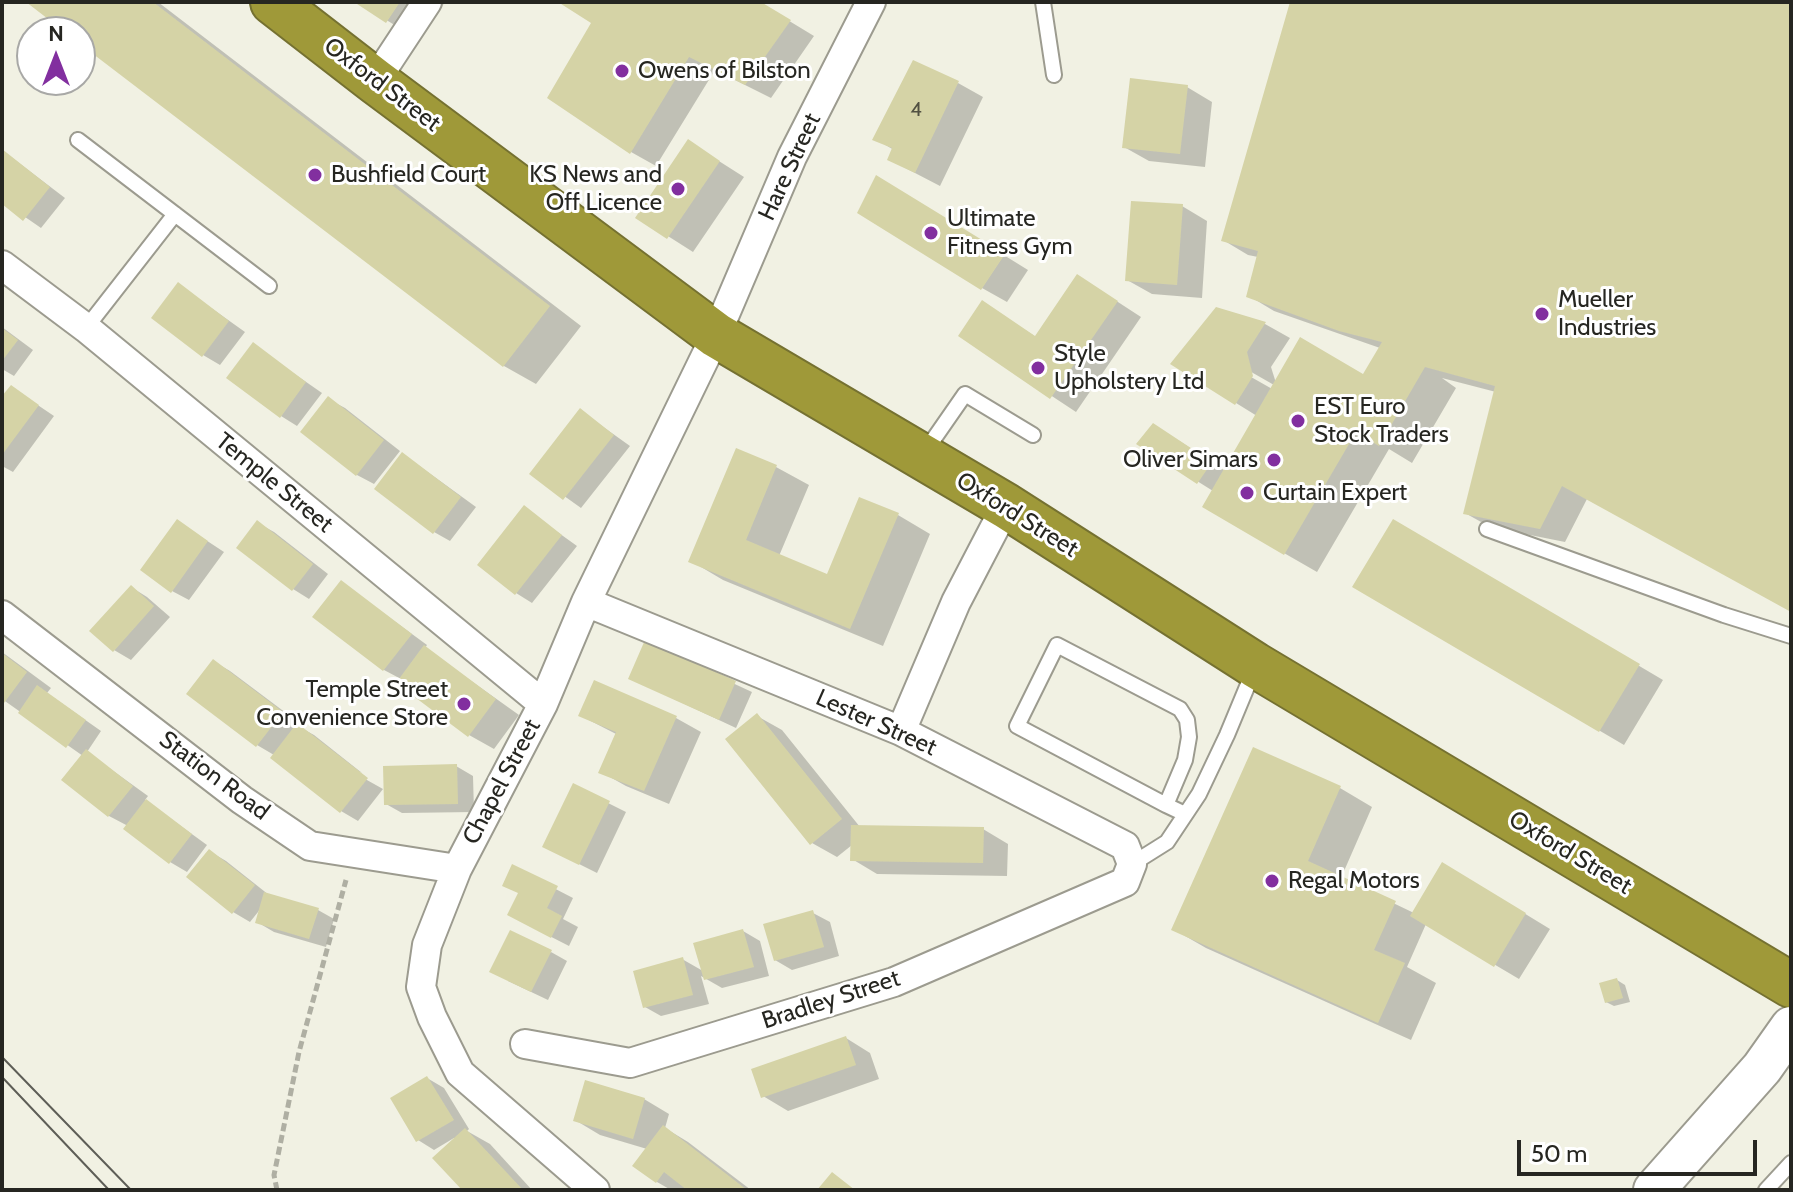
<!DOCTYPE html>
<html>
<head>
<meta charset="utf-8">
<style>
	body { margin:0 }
	#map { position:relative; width:1793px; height:1192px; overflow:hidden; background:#f1f1e3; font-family:Cabin,sans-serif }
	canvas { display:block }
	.frame { position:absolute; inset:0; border:4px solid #262621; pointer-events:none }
	.north { position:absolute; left:16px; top:16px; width:80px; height:80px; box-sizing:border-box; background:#fff; border:2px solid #a8a8a6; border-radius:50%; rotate:0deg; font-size:22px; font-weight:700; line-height:32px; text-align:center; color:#262621 }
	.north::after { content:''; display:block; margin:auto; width:28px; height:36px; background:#822f9f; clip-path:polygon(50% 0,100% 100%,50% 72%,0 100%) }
	.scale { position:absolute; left:1517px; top:1140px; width:240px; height:36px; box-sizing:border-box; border:4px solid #262621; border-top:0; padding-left:10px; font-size:24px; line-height:28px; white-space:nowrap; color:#262621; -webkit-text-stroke:6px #fff; paint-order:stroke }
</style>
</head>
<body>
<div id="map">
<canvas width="1793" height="1192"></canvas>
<div class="frame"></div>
<div class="north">N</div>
<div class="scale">50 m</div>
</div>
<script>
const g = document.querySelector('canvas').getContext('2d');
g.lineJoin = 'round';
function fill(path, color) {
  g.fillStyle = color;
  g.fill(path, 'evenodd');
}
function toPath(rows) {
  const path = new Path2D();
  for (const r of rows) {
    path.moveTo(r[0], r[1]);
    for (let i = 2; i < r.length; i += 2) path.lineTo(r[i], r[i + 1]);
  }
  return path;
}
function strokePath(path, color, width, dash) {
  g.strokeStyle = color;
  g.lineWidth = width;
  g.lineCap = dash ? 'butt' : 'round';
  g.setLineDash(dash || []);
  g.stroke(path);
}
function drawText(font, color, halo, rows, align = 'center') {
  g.font = font + ' Cabin,sans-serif';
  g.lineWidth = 6;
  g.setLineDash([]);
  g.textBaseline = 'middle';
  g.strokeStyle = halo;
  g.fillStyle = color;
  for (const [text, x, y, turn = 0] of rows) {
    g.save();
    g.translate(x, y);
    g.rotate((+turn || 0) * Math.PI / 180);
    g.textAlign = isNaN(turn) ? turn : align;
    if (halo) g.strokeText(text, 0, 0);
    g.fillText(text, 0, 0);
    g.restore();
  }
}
fill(toPath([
	[29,2,158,2,581,326,536,384,504,366,80,41,80,32,68,32],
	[357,2,445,2,419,40],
	[562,2,758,2,814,36,771,98,715,70,656,166,631,152,594,22],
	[1292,2,1791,2,1791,611,1587,499,1565,542,1490,527,1465,513,1496,392,1442,378,1456,388,1412,463,1389,449,1317,572,1204,507,1213,491,1138,444,1178,440,1225,471,1257,416,1236,403,1217,309,1265,324,1290,338,1271,367,1276,383,1364,376,1380,348,1274,311,1249,296,1258,257,1248,255,1223,240],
	[1246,369,1274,385,1274,390,1244,373],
	[958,83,983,97,940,186,890,160,894,150,875,139],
	[1187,87,1212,102,1205,167,1149,161,1124,147],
	[689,142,744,177,693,252,638,217],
	[2,150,65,198,41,228,2,201],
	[902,192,1028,270,1007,302,982,288],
	[1182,206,1207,221,1202,298,1152,294,1127,280],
	[1078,276,1141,317,1076,412,961,336,983,303,1036,337],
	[179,285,245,332,220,365,203,355],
	[2,327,33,350,14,376,2,369],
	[253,345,322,393,297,426,281,416],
	[11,387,54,416,13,472,2,466,2,400],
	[328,399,345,408,400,451,374,484,357,475,303,432],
	[581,411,630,446,581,508,532,473],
	[737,450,776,467,809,485,779,556,828,576,898,515,930,534,883,646,723,580,691,561],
	[403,454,476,507,450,541,434,532],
	[524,508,577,546,532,603,516,593],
	[177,521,224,552,189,600,172,591],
	[1394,521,1663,680,1624,745,1355,587],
	[258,523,274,532,328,574,309,599,293,589],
	[341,582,427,645,425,648,519,715,494,749,469,735,401,679,384,670,315,616],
	[131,587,147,597,170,617,131,660,114,650,92,631],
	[646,643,752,692,736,728,631,679],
	[2,652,51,688,47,693,101,731,87,752,148,796,145,800,207,845,187,872,170,862,128,826,109,816,83,756,2,699],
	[213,661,230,671,298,722,296,725,314,735,362,773,360,771,358,775,383,789,358,821,341,811,273,758,274,755,257,745],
	[581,716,676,718,701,732,669,804,626,786,601,772,618,735],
	[757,716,782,730,860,827,983,829,1008,844,1007,876,877,874,852,859,852,845,837,857,812,843],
	[456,766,473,776,474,812,402,813,386,804],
	[574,786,626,812,597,873,561,855],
	[1340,788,1372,807,1341,878,1414,913,1468,879,1550,929,1519,979,1426,924,1407,967,1436,983,1411,1040,1206,948,1173,929],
	[209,851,226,861,269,895,318,910,334,919,326,947,274,932,257,922,262,907,250,922,233,912],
	[513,867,573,898,563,919,578,927,569,946,526,924],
	[813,913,830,922,839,956,792,970,775,960],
	[743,931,760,941,769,976,722,988,701,976,709,1004,661,1016,645,1007,682,959,703,971],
	[551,952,567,961,548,1000,508,981],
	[1617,980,1625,985,1630,1002,1614,1006,1606,1002],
	[846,1038,870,1053,879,1079,788,1111,763,1096],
	[427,1078,444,1088,469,1129,467,1131,490,1144,532,1190,464,1190,454,1138,434,1150,418,1140],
	[644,1099,669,1114,665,1128,688,1142,751,1190,691,1190,688,1188,671,1190,657,1182,647,1149,600,1135,575,1120]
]), '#0003');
fill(toPath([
	[26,2,153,2,550,306,503,367,80,44,80,32,65,32],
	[354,2,400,2,386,23],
	[558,2,761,2,791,20,745,85,689,57,630,154,547,98,591,23],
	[1290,2,1791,2,1791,612,1562,486,1540,529,1463,514,1495,386,1425,367,1379,446,1356,432,1284,555,1202,507,1300,337,1363,374,1382,342,1339,331,1246,297,1258,251,1221,241],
	[913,60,959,81,915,173,887,160,892,148,872,140],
	[1130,78,1188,85,1180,154,1122,148],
	[688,139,720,161,667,239,635,218],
	[2,149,50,187,23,221,2,204],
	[876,175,1005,254,981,290,857,213],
	[1131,201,1183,204,1177,285,1125,281],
	[1077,274,1118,301,1050,399,958,336,982,300,1035,336],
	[178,282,229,321,202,357,151,318],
	[1216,307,1266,322,1247,352,1253,376,1235,405,1170,364],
	[2,328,18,340,2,361],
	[253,342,306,382,280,418,226,378],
	[11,385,39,405,2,455,2,396],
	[328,396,384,440,356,476,300,432],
	[580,408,614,435,563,500,529,474],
	[1153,423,1212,462,1197,484,1136,444],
	[736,448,777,465,746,540,827,574,859,497,899,513,850,629,688,562],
	[402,452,461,497,433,534,374,489],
	[524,505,562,535,515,595,477,565],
	[177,519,208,541,171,593,140,570],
	[1393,519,1640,664,1599,732,1352,587],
	[257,520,313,564,292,591,236,548],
	[341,580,412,634,383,671,312,617],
	[131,585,154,606,113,652,89,631],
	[645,640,736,681,719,720,628,679],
	[424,645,496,699,468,737,396,683],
	[2,653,27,672,4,703,2,701],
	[213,659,283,712,256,747,186,694],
	[594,680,677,716,644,791,598,773,616,732,578,716],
	[37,685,86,720,66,748,18,713],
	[757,713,842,819,810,845,725,739],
	[297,723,368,778,340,813,270,758],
	[1253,747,1341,786,1308,861,1396,901,1374,950,1405,963,1378,1023,1171,930],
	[86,749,133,786,108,817,61,780],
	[457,764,458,804,384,805,383,766],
	[573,783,610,801,579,865,542,847],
	[146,799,192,834,169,864,123,829],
	[851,825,984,827,983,863,850,861],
	[209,849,255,885,232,914,186,877],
	[1442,862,1526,913,1494,967,1410,916],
	[512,864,558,886,547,908,562,916,551,938,507,915,518,893,502,886],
	[264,892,319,908,309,939,255,923],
	[813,910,824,947,774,961,763,924],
	[743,929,754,967,704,980,693,943],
	[510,930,552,950,531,992,489,972],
	[683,957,693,995,643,1008,633,971],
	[1617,978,1623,998,1605,1003,1599,983],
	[846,1036,856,1065,761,1098,751,1069],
	[427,1076,454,1120,416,1142,390,1098],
	[585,1080,645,1098,633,1139,573,1121],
	[663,1125,747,1190,687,1190,664,1172,656,1183,632,1166],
	[465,1128,523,1190,462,1190,432,1158],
	[832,1172,855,1190,817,1190]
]), '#d5d3a6');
const lane = toPath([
	[1043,2,1054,75],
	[78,140,269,286],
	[86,328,175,214],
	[924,453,965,394,1033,435],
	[1487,529,1724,615,1791,636],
	[1166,805,1185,760,1189,737,1187,720,1180,709,1057,645,1017,726,1166,805,1185,814],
	[1132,864,1167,842,1199,794,1227,735,1254,670],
	[1766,1190,1791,1163]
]);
const street = toPath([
	[375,81,427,2],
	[2,265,86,328,543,704],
	[2,615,242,800,310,846,457,869],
	[901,731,956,602,1006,506],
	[525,1044,630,1063,894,982,1125,882,1132,864,1125,846,901,731,586,602],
	[595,1190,460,1073,432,1017,421,987,427,945,457,869,543,704,586,602,716,335,792,157,871,2]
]);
const secondary = toPath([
	[1654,1190,1762,1068,1791,1027]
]);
const highway = toPath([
	[273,2,375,81,716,335,1006,506,1255,665,1791,985]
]);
strokePath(lane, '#9c9b8f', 18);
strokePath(street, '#9c9b8f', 32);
strokePath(secondary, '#9c9b8f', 44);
strokePath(highway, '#757131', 48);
strokePath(toPath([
	[277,1190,274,1175,299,1052,346,880]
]), '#afafa3', 5, [8, 4]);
strokePath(lane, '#fff', 14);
strokePath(street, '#fff', 28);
strokePath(secondary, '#fff', 40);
strokePath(highway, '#9f9939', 44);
strokePath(toPath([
	[2,1057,131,1190],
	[2,1077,109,1190]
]), '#5e5e57', 2);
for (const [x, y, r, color] of [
	[622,71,8,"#822f9f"],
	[315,175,8,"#822f9f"],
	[678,189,8,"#822f9f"],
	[931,233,8,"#822f9f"],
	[1542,314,8,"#822f9f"],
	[1038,368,8,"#822f9f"],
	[1298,421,8,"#822f9f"],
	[1274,460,8,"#822f9f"],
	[1247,493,8,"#822f9f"],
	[464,704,8,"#822f9f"],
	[1272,881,8,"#822f9f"]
]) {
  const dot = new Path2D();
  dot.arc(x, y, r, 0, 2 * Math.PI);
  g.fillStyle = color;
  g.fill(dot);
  strokePath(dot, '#fff', 3);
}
drawText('20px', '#525142', null, [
	["4",916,110]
]);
drawText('24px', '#262621', '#fff', [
	["Owens of Bilston",638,71],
	["Bushfield Court",331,175],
	["KS News and",662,175,"right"],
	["Off Licence",662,203,"right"],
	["Ultimate",947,219],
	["Fitness Gym",947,247],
	["Mueller",1558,300],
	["Industries",1558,328],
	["Style",1054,354],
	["Upholstery Ltd",1054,382],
	["EST Euro",1314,407],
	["Stock Traders",1314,435],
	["Oliver Simars",1258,460,"right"],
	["Curtain Expert",1263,493],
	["Temple Street",448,690,"right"],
	["Convenience Store",448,718,"right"],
	["Regal Motors",1288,881]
], 'left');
drawText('24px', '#262621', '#fff', [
	["Oxford Street",382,85,37],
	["Hare Street",790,167,-65],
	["Temple Street",274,483,39],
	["Oxford Street",1017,515,32],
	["Lester Street",876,723,24],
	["Station Road",214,776,37],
	["Chapel Street",502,782,-62],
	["Oxford Street",1570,853,31],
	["Bradley Street",831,1000,-18]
]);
</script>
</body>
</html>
